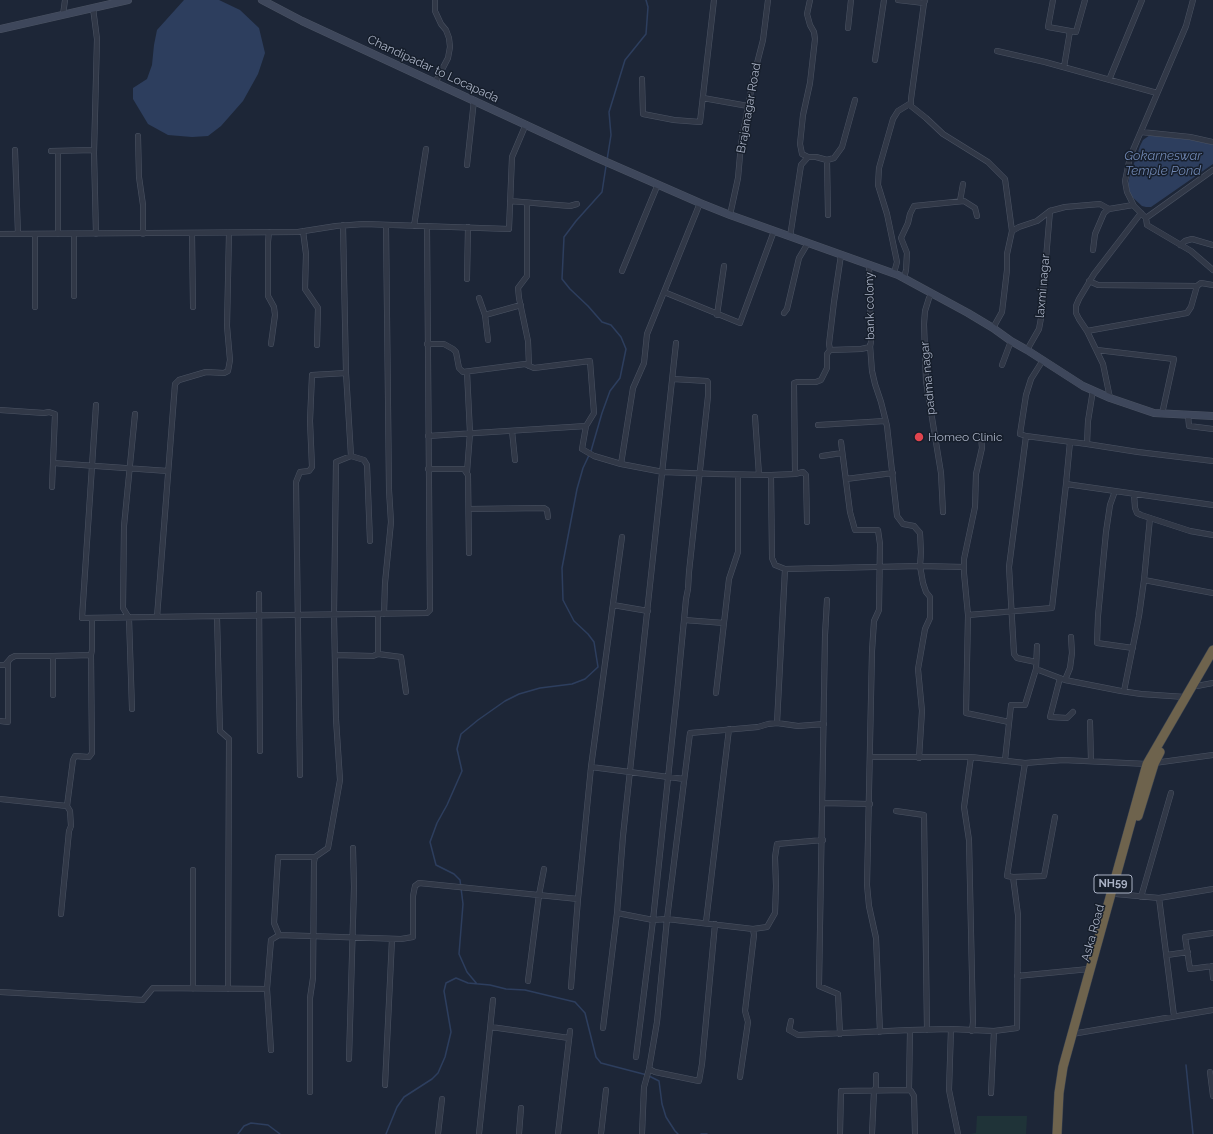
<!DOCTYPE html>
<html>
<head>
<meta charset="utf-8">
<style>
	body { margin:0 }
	canvas { display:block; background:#1d2637 }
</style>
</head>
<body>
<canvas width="1213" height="1134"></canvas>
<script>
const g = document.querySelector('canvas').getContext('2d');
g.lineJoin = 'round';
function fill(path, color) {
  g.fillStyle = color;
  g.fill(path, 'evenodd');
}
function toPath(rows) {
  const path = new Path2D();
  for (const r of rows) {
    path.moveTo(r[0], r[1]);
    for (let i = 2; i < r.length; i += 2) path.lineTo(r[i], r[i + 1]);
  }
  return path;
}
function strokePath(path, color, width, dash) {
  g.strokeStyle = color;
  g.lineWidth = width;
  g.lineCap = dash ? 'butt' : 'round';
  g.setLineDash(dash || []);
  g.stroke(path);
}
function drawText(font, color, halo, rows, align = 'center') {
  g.font = font + ' Raleway,sans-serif';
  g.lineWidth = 3;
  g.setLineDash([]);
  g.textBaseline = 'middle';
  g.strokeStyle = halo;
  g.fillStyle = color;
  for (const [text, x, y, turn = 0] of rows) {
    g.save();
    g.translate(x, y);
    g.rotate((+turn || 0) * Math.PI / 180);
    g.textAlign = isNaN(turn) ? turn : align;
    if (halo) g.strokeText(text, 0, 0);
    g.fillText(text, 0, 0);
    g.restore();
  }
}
fill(toPath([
	[977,1116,1027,1116,1026,1134,970,1134,976,1133]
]), '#1f3338');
fill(toPath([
	[184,0,219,0,240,10,259,28,265,53,258,74,243,101,221,126,208,136,192,137,168,135,148,124,133,99,133,88,147,79,152,65,154,45,157,30],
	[1150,135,1183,137,1213,144,1213,164,1151,207,1146,207,1142,206,1130,195,1128,190,1128,184,1129,178,1140,146,1143,140]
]), '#2d3e5e');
strokePath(toPath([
	[607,160,611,135,609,112,625,60,646,34,648,7,646,0],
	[477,984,467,972,459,954,463,904,460,880,454,874,436,865,430,842,437,823,447,805,462,771,457,749,461,734,478,720,505,701,519,694,540,688,572,684,585,679,598,667,594,642,588,634,574,621,563,600,562,568,577,489,583,468,591,451,602,413,610,391,620,378,626,349,621,337,611,325,602,322,588,306,570,289,562,279,564,237,576,221,602,192,606,166],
	[1186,1065,1193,1134],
	[238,1134,244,1126,251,1123,268,1125,280,1134],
	[386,1134,397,1107,404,1097,432,1079,438,1073,445,1057,451,1032,444,991,446,983,456,978,468,983,490,985,506,989,525,990,575,1002,585,1013,596,1057,601,1063,647,1075,659,1081,662,1104,666,1117,675,1131,678,1134],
	[701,1134,707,1134]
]), '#2d3e5e', 1.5);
const street = toPath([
	[898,0,924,3,925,1],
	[1053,0,1048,27,1076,32,1085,0],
	[1193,0,1186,26,1130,157,1125,181,1127,192,1134,206,1146,218,1147,225,1191,251,1213,270],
	[924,3,911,99,911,106,926,118,943,134,988,162,1005,179,1012,231],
	[93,8,97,39,94,153,96,234],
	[63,15,65,0],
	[848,28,851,0],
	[997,51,1045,62,1157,93],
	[875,60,884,0],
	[1064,67,1070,31],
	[642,79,643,114,674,120,700,122,714,0],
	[1109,80,1142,0],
	[435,83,448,58,450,47,449,38,446,30,441,24,435,11,435,0],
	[703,98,748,106],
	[1141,132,1190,137,1213,142],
	[138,136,139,177,143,205,143,234],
	[15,150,18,234],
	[51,151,94,150],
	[808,157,802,154,800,144,803,115,810,83,815,39,814,32,810,25,807,14,810,0],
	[827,160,828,215],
	[467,165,474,100],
	[510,201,570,206,577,204],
	[960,201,963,184],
	[527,203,527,276,518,288,519,298,528,341,529,366],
	[730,215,738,178,741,144,754,75,763,40,768,0],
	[1146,218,1213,170],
	[343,225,346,373,351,456],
	[414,226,426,149],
	[303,231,306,254,305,289,318,308,317,345],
	[269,232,268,242,268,296,274,307,275,315,271,344],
	[192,233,193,307],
	[0,234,298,232,336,226,364,224,509,229,512,157,526,124],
	[35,234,35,307],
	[58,234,58,151],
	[790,237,801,165,808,157,816,157,827,160,834,158,842,147,855,100],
	[1180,245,1185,241,1192,239,1213,245],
	[1093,250,1095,234,1104,213,1109,209,1133,205],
	[622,271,658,184],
	[894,273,897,262,887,214,878,185,879,168,893,119,898,111,911,103],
	[904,278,906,270,907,253,901,238,908,223,910,214,914,206,964,201,975,208,977,216],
	[467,279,468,227],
	[1089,281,1098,285,1197,286],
	[664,292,740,323,774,231],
	[932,293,929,298,925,311,924,324,926,381,941,473,943,512],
	[74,296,74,234],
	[479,298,485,315,488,340],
	[784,313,787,309,799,258,808,243],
	[485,315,521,305],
	[717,315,724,266],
	[993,328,1002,312,1007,270,1007,254,1012,231,1019,227,1037,221,1050,211],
	[1087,331,1187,313,1191,307,1197,286,1201,283,1213,285],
	[676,343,623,836,617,913,653,920,667,919,753,929,767,927,775,913,776,886,775,857,777,844,823,840],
	[427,344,444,344,453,349,456,352,459,368,463,372,525,364,534,368,590,361,594,413,586,426,582,449,594,456,621,464,663,472,716,474,771,475],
	[830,350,829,344,834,302,841,255],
	[1027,350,1039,329,1041,318,1050,211,1065,207,1100,204,1109,209],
	[1097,350,1174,359,1162,414],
	[1043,360,1031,379,1026,395,1020,434,1026,436,1087,444,1138,452,1213,461],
	[1002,365,1011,341],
	[1110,398,1103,364,1087,331,1079,319,1076,313,1076,306,1079,299,1094,274,1141,213],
	[96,405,82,618,427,613,430,610,427,226],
	[0,410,44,413,49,412,55,414,52,487],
	[1188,415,1189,426,1213,429],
	[755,417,759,475],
	[818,425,885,421],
	[512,431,515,460],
	[428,436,586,426],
	[981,436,982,448,976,474,975,507,964,559,964,573,968,615,966,713,1009,722],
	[1026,436,1009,567,1014,654,1017,658,1036,662],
	[841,442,850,512,855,530,878,530,880,544,879,610,874,621,872,651,867,885,869,906,876,938,880,1032],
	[1070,442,1066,484,1213,505],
	[1087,444,1088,421,1093,390],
	[822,456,842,453],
	[53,463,168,471],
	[621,464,633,388,644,363,647,334,700,203],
	[428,469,464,469,468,475,469,553],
	[467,472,470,433,467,372],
	[795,474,803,472,806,475,807,522],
	[846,479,893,473],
	[1115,491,1110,505,1106,532,1098,616,1097,643,1133,648],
	[1134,494,1135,508,1137,513,1141,515,1190,531,1213,535],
	[469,509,544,508,547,510,548,517],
	[1150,518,1144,580,1213,593],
	[785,569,775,565,772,558,771,475,795,474,794,383,797,382,816,382,821,380,827,368,827,354,830,350,861,349,870,347,871,342,869,265],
	[259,594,260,751],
	[827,600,825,635,819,986,838,994,840,1034],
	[613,605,648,611],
	[384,614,385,583,391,522,389,490,386,225],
	[968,615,1052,608,1066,484],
	[157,617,175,384,179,380,206,372,224,373,228,371,230,360,227,326,229,233],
	[217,617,220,731,229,739,228,989],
	[684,620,724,623],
	[378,654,378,614],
	[335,655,373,656,378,654,401,657,406,692],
	[0,665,5,665,11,658,15,656,53,656],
	[1036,669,1065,680,1121,691,1141,694,1185,697],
	[1060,678,1050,717,1067,718,1073,712],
	[1065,680,1070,668,1072,653,1071,637],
	[1197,686,1213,683],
	[1124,691,1139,616,1144,580],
	[716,693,729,579,738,552,738,475],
	[53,695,53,656,91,655],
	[132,709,129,618,123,608,124,526,135,414],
	[0,721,8,722,8,663],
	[1090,722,1091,761],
	[777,723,785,569,920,566,921,552,920,533,914,526,903,524,897,516,887,426,881,402,875,384,872,371,870,345],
	[870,757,971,757,1025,763,1063,760,1147,764,1213,755],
	[971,757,964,807,969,840,973,1022,972,1031],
	[919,758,922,711,918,669,925,629,930,618,930,597,926,592,923,583,920,566,964,567],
	[1005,760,1011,705,1025,705,1036,669,1037,646],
	[1025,763,1007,876,1013,877,1044,876,1055,817],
	[591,767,622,537],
	[300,775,296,482,300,472,309,471,312,467,310,421,312,375,346,373],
	[0,799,67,806],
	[823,803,870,804],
	[896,811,924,815,927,1030],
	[1116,894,1159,898,1213,889],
	[1141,897,1171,793],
	[1159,898,1174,1016],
	[61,914,69,831,71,826,70,811,67,806,73,760,75,756,89,757,92,753,91,655,92,650,92,618],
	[706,922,729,729],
	[1213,933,1185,937,1190,969,1213,966],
	[279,935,274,923,278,857,315,857,328,848,340,780,336,719,334,615,336,462,351,456,364,460,367,465,370,541],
	[1167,955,1188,952],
	[1212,966,1213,978],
	[1017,976,1089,969],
	[528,981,539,895,544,869],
	[571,987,578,899],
	[193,989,193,870],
	[267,989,271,1050],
	[0,992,143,1000,153,988,267,989,271,940,279,935,401,939,413,937,413,896,415,886,419,883,578,899,591,767,684,779],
	[791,1021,789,1030,798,1035,910,1030],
	[491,1027,569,1038],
	[603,1028,617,913],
	[951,1029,949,1090,958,1134],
	[1072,1034,1213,1010],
	[636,1057,653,920,677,693,686,599,688,589,689,572,708,396,708,382,707,381,673,379],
	[349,1059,354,887,353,848],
	[649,1069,655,1072,699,1081,702,1064,715,924],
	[1210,1072,1213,1096],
	[740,1077,748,1022,745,1011,754,935,753,929],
	[385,1085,392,939],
	[909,1090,911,1091,914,1096,915,1134],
	[310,1092,310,998,313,978,314,862,315,857],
	[991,1093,994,1031],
	[438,1134,442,1099],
	[479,1134,493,1000],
	[519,1134,521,1108],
	[558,1134,570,1031],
	[601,1134,606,1090],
	[642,1134,644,1087,649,1069,657,1022,667,919,690,733,758,727,768,724,777,723,798,726,824,724],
	[840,1134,841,1091,909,1090,910,1030,951,1029,994,1031,1017,1028,1018,915,1013,877],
	[872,1134,874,1091,876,1087,876,1075]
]);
const secondary = toPath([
	[262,0,302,21,595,157,700,203,730,215,898,275,968,313,993,328,1011,341,1027,350,1083,386,1110,398,1154,413,1213,416],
	[0,29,128,0]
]);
const highway = toPath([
	[1138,816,1154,764,1160,752],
	[1057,1134,1059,1093,1063,1067,1147,764,1213,650]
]);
strokePath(street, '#4b5363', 6);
strokePath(secondary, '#4b5363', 8);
strokePath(highway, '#38404f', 10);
strokePath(street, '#313847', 5);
strokePath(secondary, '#3e475b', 7);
strokePath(highway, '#6e634d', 9);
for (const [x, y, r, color] of [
	[919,437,5,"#e0444e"]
]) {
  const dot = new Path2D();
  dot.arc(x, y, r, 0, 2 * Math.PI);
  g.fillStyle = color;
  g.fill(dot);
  strokePath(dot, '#161e2b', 1.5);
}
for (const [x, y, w] of [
	[1113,884,38]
]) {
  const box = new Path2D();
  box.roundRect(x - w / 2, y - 9, w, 18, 3);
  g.fillStyle = '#161e2b';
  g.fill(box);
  strokePath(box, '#aab2c5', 1);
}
drawText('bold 11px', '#aab2c5', null, [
	["NH59",1113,884]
]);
drawText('12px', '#aab2c5', '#161e2b', [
	["Chandipadar to Locapada",433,69,25],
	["Brajanagar Road",749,108,-80],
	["laxmi nagar",1043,286,-85],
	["bank colony",870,306,-91],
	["padma nagar",928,378,-95],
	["Aska Road",1093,933,-75]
]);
drawText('12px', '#aab2c5', '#161e2b', [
	["Homeo Clinic",928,437]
], 'left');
drawText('italic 13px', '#6f86b1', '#161e2b', [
	["Gokarneswar",1163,156],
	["Temple Pond",1163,171]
]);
</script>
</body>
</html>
